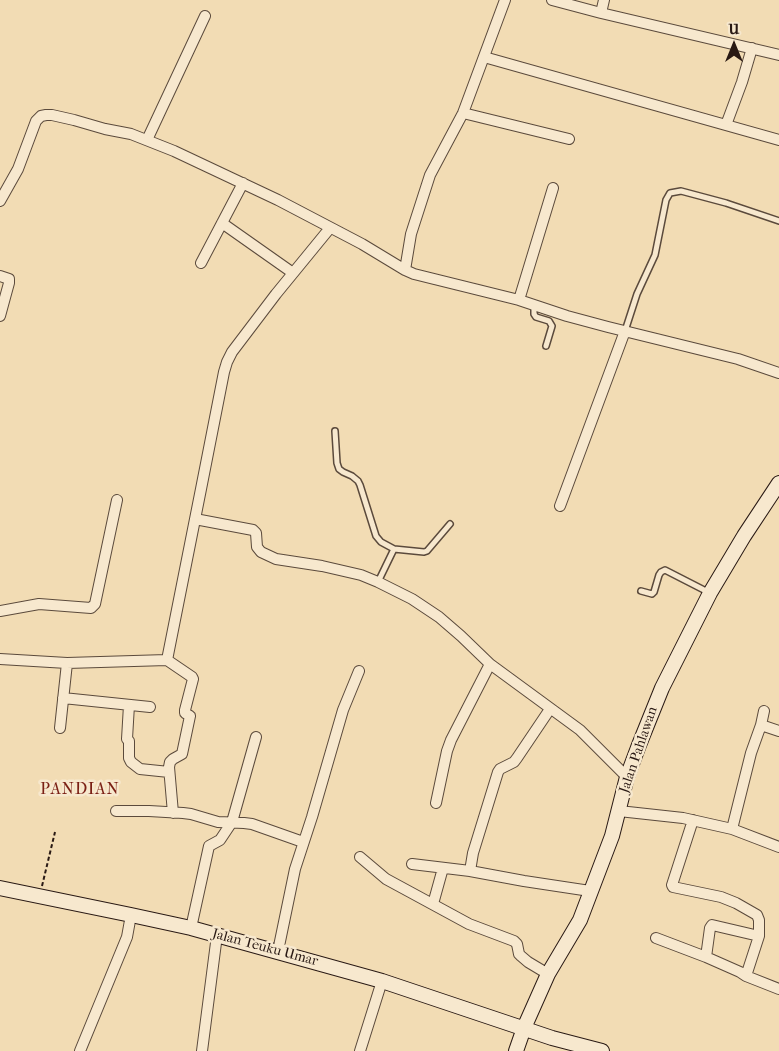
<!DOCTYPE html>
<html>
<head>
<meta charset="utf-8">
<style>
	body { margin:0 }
	#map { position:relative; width:779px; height:1051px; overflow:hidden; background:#f2dcb4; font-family:"IM FELL French Canon",serif }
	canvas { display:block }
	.north { position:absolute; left:709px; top:20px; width:50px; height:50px; -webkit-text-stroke:4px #f7e8ce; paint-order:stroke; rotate:0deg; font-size:14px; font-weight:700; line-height:20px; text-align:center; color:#291914 }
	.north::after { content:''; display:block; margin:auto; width:18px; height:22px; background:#291914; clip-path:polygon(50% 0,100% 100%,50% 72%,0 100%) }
</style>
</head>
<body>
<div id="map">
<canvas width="779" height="1051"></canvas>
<div class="north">U</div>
</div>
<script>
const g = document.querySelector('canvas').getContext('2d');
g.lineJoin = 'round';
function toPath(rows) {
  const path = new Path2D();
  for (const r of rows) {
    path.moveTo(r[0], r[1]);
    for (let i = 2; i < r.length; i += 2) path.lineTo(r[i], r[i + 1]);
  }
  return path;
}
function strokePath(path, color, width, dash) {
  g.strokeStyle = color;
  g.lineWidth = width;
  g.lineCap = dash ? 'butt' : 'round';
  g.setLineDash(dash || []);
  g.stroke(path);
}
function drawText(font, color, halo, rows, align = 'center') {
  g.font = font + ' "IM FELL French Canon",serif';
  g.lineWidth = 5;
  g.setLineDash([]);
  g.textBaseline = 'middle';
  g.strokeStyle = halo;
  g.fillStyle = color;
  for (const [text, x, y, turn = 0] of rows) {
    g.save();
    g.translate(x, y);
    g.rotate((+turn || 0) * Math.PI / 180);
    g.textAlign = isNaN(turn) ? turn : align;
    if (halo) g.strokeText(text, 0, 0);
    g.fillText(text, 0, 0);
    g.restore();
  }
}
const service = toPath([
	[534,306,534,314,536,317,549,321,552,326,546,346],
	[625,331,637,294,655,255,666,200,670,193,681,191,726,203,779,221],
	[335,431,337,463,339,469,343,472,352,476,358,481,360,485,376,536,381,542,394,549,378,582],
	[394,549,424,552,427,551,450,524],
	[641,591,652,594,654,592,659,575,661,572,665,570,708,592]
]);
const minor = toPath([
	[552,0,601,13,779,55],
	[601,13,604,0],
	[484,57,779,140],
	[463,113,569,139],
	[726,125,742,82,752,48],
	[147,140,205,16],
	[0,201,18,169,36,121,41,116,46,115,52,115,74,120,105,129,131,134,174,151,278,200,362,244,405,270,414,274,519,300,567,316,608,327,738,359,779,373],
	[222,223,293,273],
	[201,263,243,183],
	[405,270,411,234,430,175,463,113,505,0],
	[0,276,9,279,9,283,0,316],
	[519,300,553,188],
	[560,506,625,331],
	[195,519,253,530,256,533,257,547,261,552,276,559,322,566,361,575,378,582,412,599,439,617,461,636,490,664,580,730,627,777],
	[0,611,39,604,91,608,95,604,117,500],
	[0,659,67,663,167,660,192,677,193,679,185,710,185,713,190,716,182,754,173,759,170,762,169,767,173,813],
	[167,660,201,489,224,372,227,362,232,352,276,294,330,228],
	[63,698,150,707],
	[129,705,127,739,129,741,129,758,131,762,140,769,169,772],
	[761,725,779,731],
	[60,728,67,663],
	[436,803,447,751,451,740,490,664],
	[116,811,149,811,183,813,191,814,218,822,244,823,252,824,303,842],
	[619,811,683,818,732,829,779,847],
	[693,820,672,885,673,887,721,897,736,903,757,915,759,920,759,936,746,976],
	[732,829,751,753,761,725,764,711],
	[360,857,386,879,410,892,469,924,514,941,517,944,519,954,521,956,528,962,548,974],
	[412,864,470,871,524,881,590,891],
	[470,871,473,853,498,772,500,769,514,762,517,758,550,709],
	[433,904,443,868],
	[191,928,209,846,220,840,232,822,256,737],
	[656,938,706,957,740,972,746,976,779,989],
	[278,951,295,869,312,817,343,710,359,671],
	[706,957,710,928,712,925,759,936],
	[80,1051,127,937,131,915],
	[202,1051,217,935],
	[360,1051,382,981]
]);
const secondary = toPath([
	[0,888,131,915,191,928,382,981,552,1038,602,1051],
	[516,1051,524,1028,548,974,580,920,612,836,627,777,639,745,662,688,710,593,744,536,779,483]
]);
strokePath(service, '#5b4a3c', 8);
strokePath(minor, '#5b4a3c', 12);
strokePath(secondary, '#291914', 16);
strokePath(toPath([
	[42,886,55,832]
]), '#291914', 2, [4, 2.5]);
strokePath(service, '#f7e8ce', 5);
strokePath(minor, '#f7e8ce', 10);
strokePath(secondary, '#f7e8ce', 14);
drawText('14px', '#291914', '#f7e8ce', [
	["Jalan Pahlawan",639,750,-71],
	["Jalan Teuku Umar",265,948,15]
]);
g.letterSpacing = '1px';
drawText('16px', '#7a1f14', '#f7e8ce', [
	["PANDIAN",80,790]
]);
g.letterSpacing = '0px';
</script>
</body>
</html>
